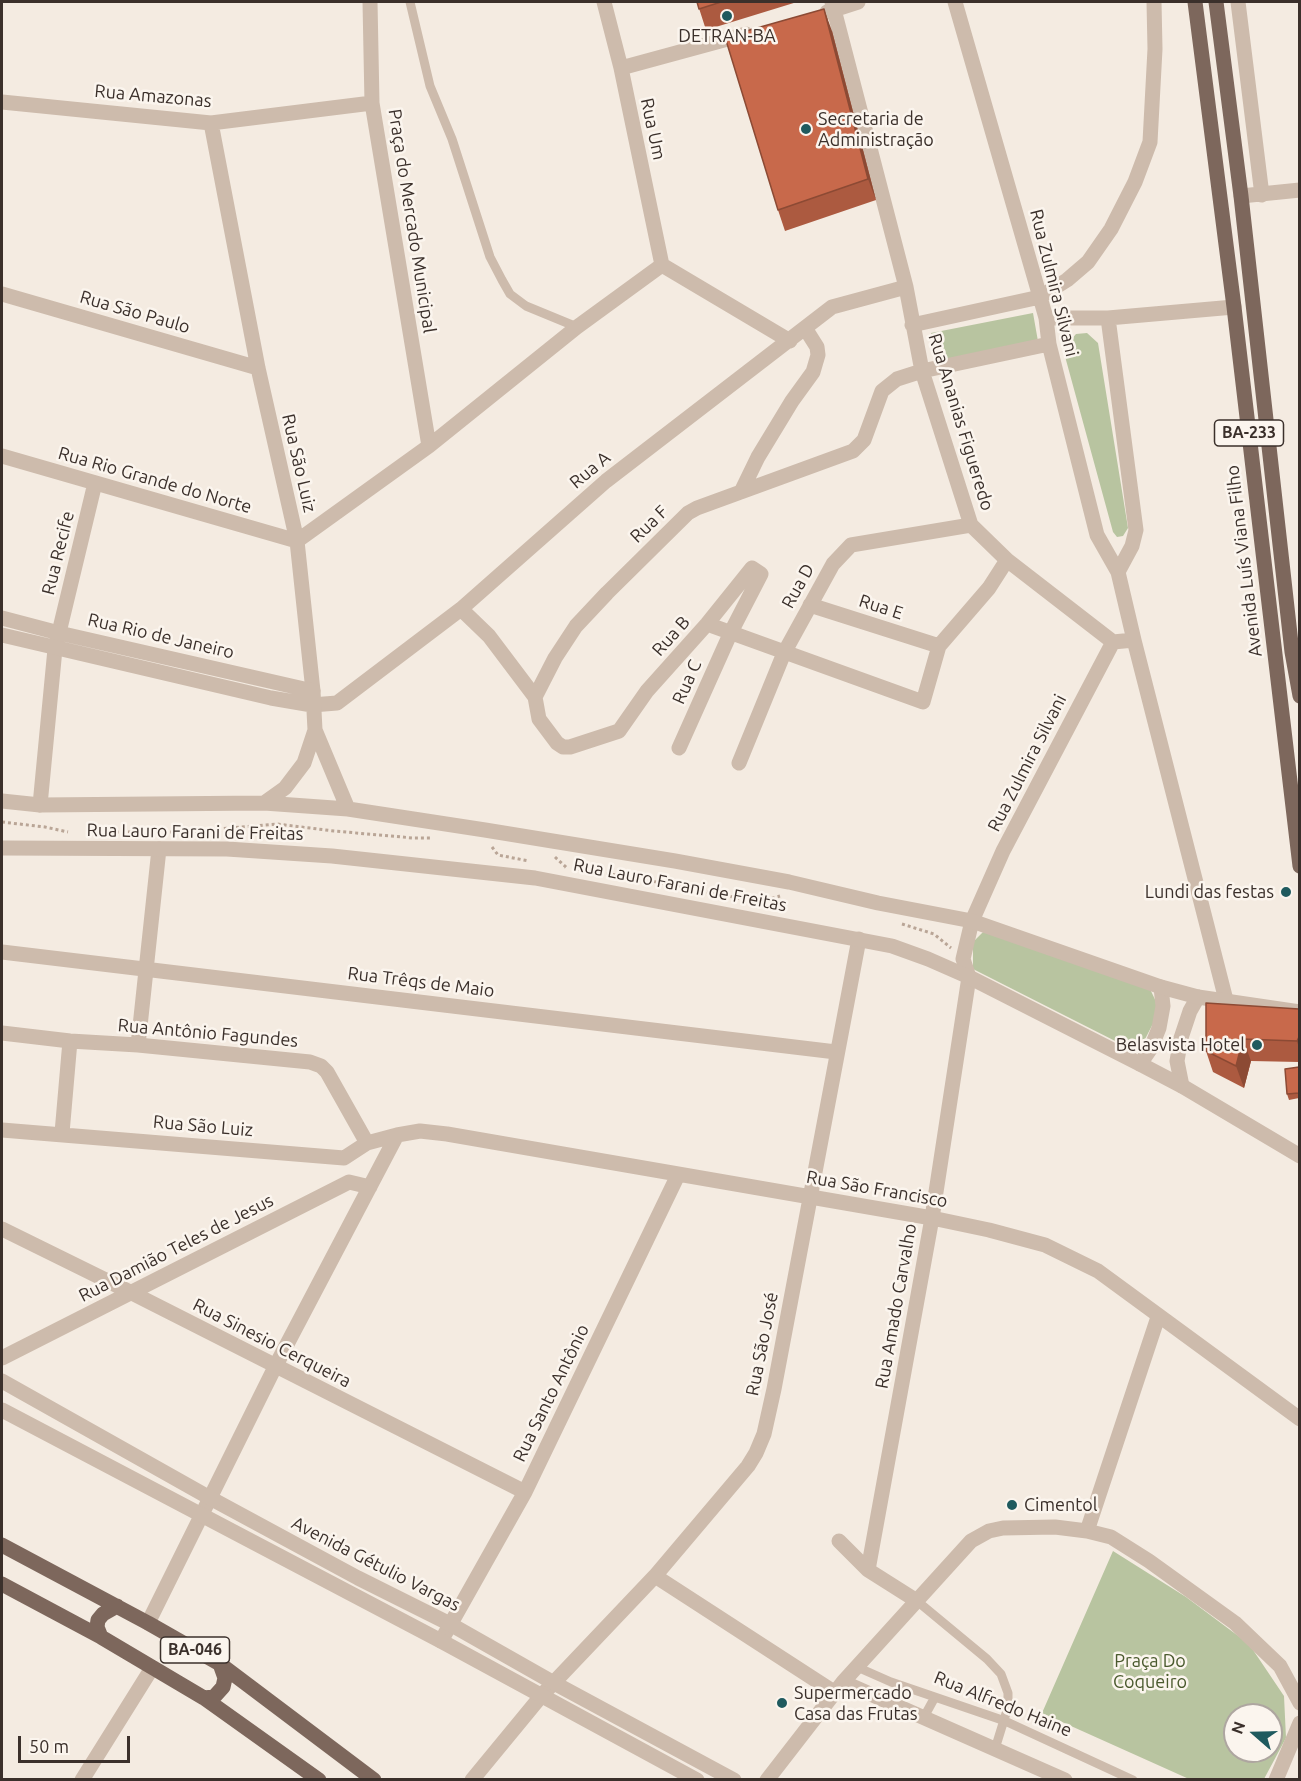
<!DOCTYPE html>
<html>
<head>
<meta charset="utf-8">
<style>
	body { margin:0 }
	#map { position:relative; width:1301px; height:1781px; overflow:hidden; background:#f4ebe1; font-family:Ubuntu,sans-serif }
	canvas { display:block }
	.frame { position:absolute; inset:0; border:3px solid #3b302b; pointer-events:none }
	.north { position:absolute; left:1223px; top:1703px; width:60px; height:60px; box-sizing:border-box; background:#fbf5ee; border:2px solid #aea6a0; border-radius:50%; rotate:290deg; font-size:16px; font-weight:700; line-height:24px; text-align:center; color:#3b302b }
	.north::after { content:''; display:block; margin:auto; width:21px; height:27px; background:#1f5a5e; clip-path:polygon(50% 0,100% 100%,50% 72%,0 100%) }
	.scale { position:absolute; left:18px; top:1736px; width:112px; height:27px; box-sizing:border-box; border:3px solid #3b302b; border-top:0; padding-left:8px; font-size:18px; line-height:21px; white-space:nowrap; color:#3b302b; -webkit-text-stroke:4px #fbf5ee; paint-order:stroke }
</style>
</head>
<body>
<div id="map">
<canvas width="1301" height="1781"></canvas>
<div class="frame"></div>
<div class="north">N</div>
<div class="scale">50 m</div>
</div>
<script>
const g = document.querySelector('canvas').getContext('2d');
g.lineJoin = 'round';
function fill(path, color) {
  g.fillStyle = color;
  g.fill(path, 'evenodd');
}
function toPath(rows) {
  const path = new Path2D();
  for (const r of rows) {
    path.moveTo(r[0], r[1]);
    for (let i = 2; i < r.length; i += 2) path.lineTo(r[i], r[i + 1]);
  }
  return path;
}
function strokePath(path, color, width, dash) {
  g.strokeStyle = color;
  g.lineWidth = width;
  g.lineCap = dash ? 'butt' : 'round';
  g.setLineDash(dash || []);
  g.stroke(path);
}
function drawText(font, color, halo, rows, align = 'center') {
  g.font = font + ' Ubuntu,sans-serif';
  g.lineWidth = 5;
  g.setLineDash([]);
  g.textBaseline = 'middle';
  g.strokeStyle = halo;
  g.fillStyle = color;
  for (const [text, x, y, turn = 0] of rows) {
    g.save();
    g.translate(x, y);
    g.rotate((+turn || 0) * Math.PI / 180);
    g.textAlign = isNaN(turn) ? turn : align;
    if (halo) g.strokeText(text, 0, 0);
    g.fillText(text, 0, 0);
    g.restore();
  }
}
fill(toPath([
	[1033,313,1039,347,938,367,931,333],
	[1087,333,1098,343,1128,528,1123,536,1117,537,1113,532,1063,349,1076,334],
	[984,931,1150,989,1160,1010,1143,1043,1129,1048,973,969,973,942],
	[1113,1551,1186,1597,1249,1644,1284,1696,1286,1738,1264,1779,1189,1779,1042,1713],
	[1235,1715,1271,1715,1271,1751,1235,1751]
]), '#b8c4a0');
strokePath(toPath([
	[2,822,45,827,68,832],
	[110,832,184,832,277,824,334,831,413,838,432,838],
	[492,847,498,855,529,861],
	[555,857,567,868,565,867],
	[577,869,636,878,743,899,763,901,780,896],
	[902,924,934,934,951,948]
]), '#b9a596', 3, [3, 3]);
strokePath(toPath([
	[410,2,430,86,452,139,490,257,502,280,510,294,526,306,577,327],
	[917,1601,987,1659,1001,1674,1008,1693,1008,1707,995,1749],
	[857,1667,891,1682,1005,1721,1133,1780],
	[924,1717,935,1697]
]), '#cdbbac', 9);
strokePath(toPath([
	[370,2,372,103,429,446],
	[604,2,621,68,662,265],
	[832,2,906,287,922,371,971,525,1007,560,1113,642],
	[1238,2,1262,195],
	[827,12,858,2],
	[621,68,746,34],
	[2,102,211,123,372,103],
	[211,123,258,368,297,541,313,691],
	[1241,196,1300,190],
	[662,265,790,341],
	[2,294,258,368],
	[1046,318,1108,318,1234,307],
	[1108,318,1136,530,1132,546,1118,572],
	[912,325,1040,297,1067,280,1088,262,1111,229,1135,182,1150,142,1155,49,1154,2],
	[2,456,297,541,429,446,577,327,662,265],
	[741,492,758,457,792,401,813,372,818,355,817,347,805,328],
	[810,605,939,646],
	[461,609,489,636,535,697],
	[707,624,923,702,939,646,989,588,1007,560],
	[1134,640,1226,1000],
	[312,705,337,703,461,609,606,481,832,307,906,287],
	[679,748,731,632,761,574,752,568,707,624,647,691,619,731,570,747,563,747,557,743,539,719,535,697,555,658,576,626,607,593,688,513,697,508,853,451,864,440,882,391,897,379,922,371,1049,344],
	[739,763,784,653,833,564,851,545,971,525],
	[40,805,55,649,95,483],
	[2,952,836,1052],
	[2,1033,70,1041,138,1045,310,1062,321,1066,327,1072,367,1143],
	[138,1045,159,849],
	[1140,1064,1151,1048,1159,1028,1163,1006,1161,987],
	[1182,1086,1177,1061,1181,1038,1190,1011,1198,997],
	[2,1130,344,1158,367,1143,397,1135,420,1131,447,1134,932,1218,989,1230,1045,1245,1098,1271,1300,1419],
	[62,1133,70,1041],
	[2,1229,130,1292,525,1492],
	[2,1358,349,1182,370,1187],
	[1087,1531,1158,1317],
	[839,1541,868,1570,917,1601],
	[868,1570,932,1218,969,977,963,959,972,921,1003,851,1113,642,1134,640,1118,572,1097,535,1049,344,1046,318,1040,297,955,2],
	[655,1576,834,1692],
	[148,1623,275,1367,397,1135],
	[441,1641,525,1492,678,1175],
	[843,1682,1065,1780],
	[472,1780,542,1695,655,1576,748,1466,756,1453,764,1434,774,1389,859,939],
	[767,1780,843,1682,971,1541,989,1531,1003,1528,1055,1527,1087,1531,1111,1537,1149,1561,1235,1623,1280,1666,1300,1703],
	[1276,1780,1300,1723]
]), '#cdbbac', 15);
strokePath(toPath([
	[2,618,59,633,313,691,315,730,348,809],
	[2,635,271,698,312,705],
	[2,801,40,805,264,803,348,809,485,830,675,861,789,882,878,903,972,921,1161,987,1198,997,1300,1012],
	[264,803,285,788,304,763,315,730],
	[2,848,227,849,332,856,535,878,892,946,928,959,969,977,1140,1064,1182,1086,1300,1156],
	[2,1381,210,1498,358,1578,450,1624,554,1683,734,1780],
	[2,1410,441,1641,697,1780],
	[82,1780,152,1668]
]), '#cdbbac', 15);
strokePath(toPath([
	[1195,2,1234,307,1300,866],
	[1216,2,1241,196,1292,652,1300,696],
	[2,1545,148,1623,220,1664,374,1780],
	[2,1584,101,1637,204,1698,319,1780],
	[101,1637,97,1627,98,1620,103,1614,117,1606],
	[204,1698,214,1697,223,1687,225,1678,220,1664]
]), '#7d675c', 15);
fill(toPath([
	[697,2,797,2,706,30],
	[832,31,876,200,785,231,778,210],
	[1299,1009,1299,1062,1251,1061,1244,1088,1213,1072,1206,1051],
	[1299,1067,1299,1098,1289,1100,1287,1094]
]), '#ac5a40');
fill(toPath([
	[824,9,832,31,876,200,868,179],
	[1299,1037,1299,1048,1297,1041],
	[1243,1039,1251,1061,1244,1088,1236,1066]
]), '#8c4a34');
const building = toPath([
	[697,2,721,2,699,9,697,2],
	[824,9,868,179,778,210,725,37,824,9],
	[1206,1003,1299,1009,1299,1037,1297,1041,1243,1039,1236,1066,1206,1051,1206,1003],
	[1299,1067,1299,1093,1287,1094,1285,1069,1299,1067]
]);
fill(building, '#c8694b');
strokePath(building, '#8c4a34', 1.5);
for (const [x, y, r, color] of [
	[727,16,6,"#1f5a5e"],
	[806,129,6,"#1f5a5e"],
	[1286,892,6,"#1f5a5e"],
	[1257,1045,6,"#1f5a5e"],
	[1012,1505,6,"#1f5a5e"],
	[782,1703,6,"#1f5a5e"]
]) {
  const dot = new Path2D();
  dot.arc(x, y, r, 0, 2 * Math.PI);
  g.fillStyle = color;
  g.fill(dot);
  strokePath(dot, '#fbf5ee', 2);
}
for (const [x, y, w] of [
	[1249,433,69],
	[195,1650,69]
]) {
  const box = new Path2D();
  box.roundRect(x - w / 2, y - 13, w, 26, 4.5);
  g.fillStyle = '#fbf5ee';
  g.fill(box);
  strokePath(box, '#3b302b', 1.5);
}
drawText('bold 16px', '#3b302b', null, [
	["BA-233",1249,433],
	["BA-046",195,1650]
]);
drawText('18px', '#3b302b', '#fbf5ee', [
	["DETRAN-BA",727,36,"center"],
	["Secretaria de",818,119],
	["Administração",818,140],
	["Lundi das festas",1274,892,"right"],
	["Belasvista Hotel",1245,1045,"right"],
	["Cimentol",1024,1505],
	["Supermercado",794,1693],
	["Casa das Frutas",794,1714]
], 'left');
drawText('18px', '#3b302b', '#fbf5ee', [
	["Rua Amazonas",153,96,5],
	["Rua Um",653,129,78],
	["Praça do Mercado Municipal",412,221,81],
	["Rua Zulmira Silvani",1054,283,76],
	["Rua São Paulo",135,312,16],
	["Rua Ananias Figueredo",961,422,73],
	["Rua São Luiz",299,463,77],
	["Rua A",590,470,-40],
	["Rua Rio Grande do Norte",155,480,16],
	["Rua F",649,524,-44],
	["Rua Recife",58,553,-76],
	["Avenida Luís Viana Filho",1244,561,-97],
	["Rua D",798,586,-61],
	["Rua E",881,607,18],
	["Rua Rio de Janeiro",161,636,13],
	["Rua B",671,636,-48],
	["Rua C",687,682,-66],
	["Rua Zulmira Silvani",1027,763,-63],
	["Rua Lauro Farani de Freitas",195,832,1],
	["Rua Lauro Farani de Freitas",680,885,11],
	["Rua Trêqs de Maio",421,982,7],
	["Rua Antônio Fagundes",208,1033,5],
	["Rua São Luiz",203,1126,5],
	["Rua São Francisco",877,1189,10],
	["Rua Damião Teles de Jesus",176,1248,-27],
	["Rua Amado Carvalho",896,1306,-80],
	["Rua Sinesio Cerqueira",272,1343,27],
	["Rua São José",762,1344,-79],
	["Rua Santo Antônio",551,1393,-64],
	["Avenida Gétulio Vargas",376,1564,27],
	["Rua Alfredo Haine",1003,1704,22]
]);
drawText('18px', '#4a5a2e', '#fbf5ee', [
	["Praça Do",1150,1661],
	["Coqueiro",1150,1682]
]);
</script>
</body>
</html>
